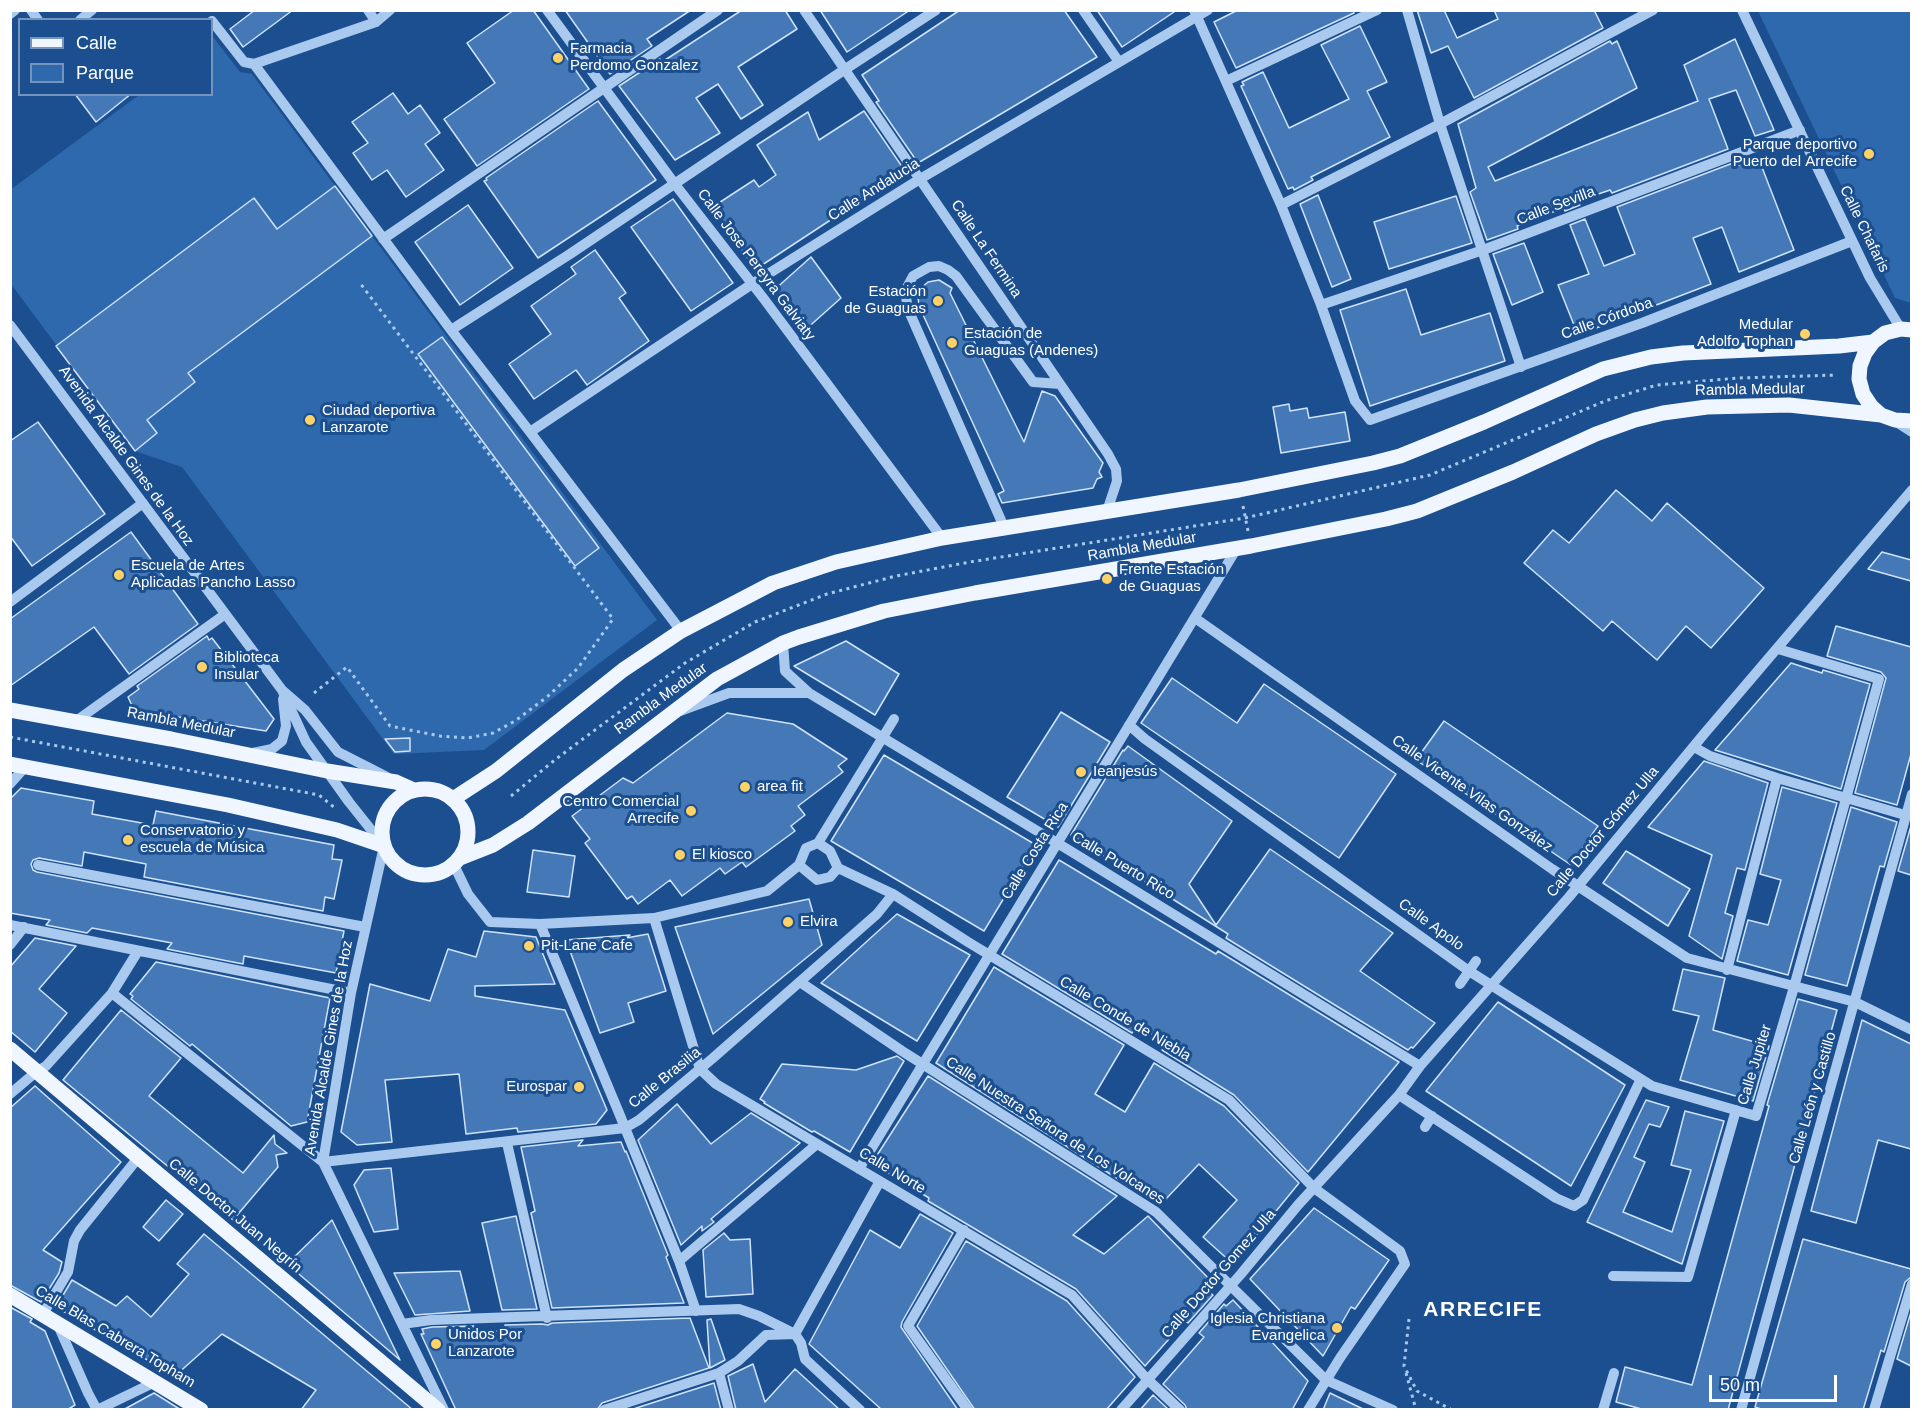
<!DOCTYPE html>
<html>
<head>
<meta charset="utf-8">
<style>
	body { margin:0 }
	#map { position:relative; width:1922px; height:1420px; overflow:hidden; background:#1b4f8f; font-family:Helvetica,sans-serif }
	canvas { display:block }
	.frame { position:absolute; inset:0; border:12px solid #fff; pointer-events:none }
	.legend { position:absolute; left:18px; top:18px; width:195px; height:78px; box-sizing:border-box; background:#1b4f8f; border:2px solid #7695bc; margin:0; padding:8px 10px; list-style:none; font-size:18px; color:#fff }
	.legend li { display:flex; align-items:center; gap:12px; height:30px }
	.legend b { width:30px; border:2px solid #7695bc }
	.scale { position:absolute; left:1709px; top:1375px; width:128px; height:27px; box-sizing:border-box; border:3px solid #fff; border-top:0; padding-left:8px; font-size:18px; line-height:21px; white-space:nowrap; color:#fff; -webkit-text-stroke:4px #1b4f8f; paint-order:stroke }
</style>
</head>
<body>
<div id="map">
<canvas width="1922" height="1420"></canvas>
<div class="frame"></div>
<ul class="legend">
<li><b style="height:8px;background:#f0f6ff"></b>Calle</li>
<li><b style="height:16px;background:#2e69ad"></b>Parque</li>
</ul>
<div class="scale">50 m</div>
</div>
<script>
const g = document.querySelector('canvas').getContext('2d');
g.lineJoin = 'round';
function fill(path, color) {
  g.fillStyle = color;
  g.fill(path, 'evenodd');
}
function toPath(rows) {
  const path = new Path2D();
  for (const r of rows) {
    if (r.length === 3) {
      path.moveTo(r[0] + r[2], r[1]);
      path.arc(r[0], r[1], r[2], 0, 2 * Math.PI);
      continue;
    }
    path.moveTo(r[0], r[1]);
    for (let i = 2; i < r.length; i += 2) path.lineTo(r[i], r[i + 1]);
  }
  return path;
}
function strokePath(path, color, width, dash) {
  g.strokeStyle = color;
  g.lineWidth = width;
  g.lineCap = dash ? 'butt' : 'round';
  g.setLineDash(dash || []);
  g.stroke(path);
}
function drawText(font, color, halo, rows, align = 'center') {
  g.font = font + ' Helvetica,sans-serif';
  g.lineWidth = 6;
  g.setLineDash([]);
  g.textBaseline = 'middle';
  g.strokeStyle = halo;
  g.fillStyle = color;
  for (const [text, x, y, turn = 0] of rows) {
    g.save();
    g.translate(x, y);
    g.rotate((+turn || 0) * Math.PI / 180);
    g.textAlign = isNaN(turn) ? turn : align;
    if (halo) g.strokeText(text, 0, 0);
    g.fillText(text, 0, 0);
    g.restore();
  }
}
fill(toPath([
	[1758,11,1911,11,1911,303,1895,298],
	[213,37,240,72,252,74,657,620,484,750,394,754,182,467,135,451,11,284,10,190,139,95,212,94,212,38]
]), '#2e69ad');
const building = toPath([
	[255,10,293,10,243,47,230,29,255,10],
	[514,10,533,10,589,89,477,166,444,119,495,83,467,43,514,10],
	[565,10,691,10,647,39,652,46,610,74,565,10],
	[742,10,785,10,797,29,738,67,763,105,741,119,718,84,696,98,720,133,675,160,619,86,660,59,662,62,742,10],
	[820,10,910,10,847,52,820,10],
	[960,10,1064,10,1097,57,918,163,876,102,879,101,862,75,960,10],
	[1097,10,1177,10,1122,47,1097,10],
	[1238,10,1353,10,1354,13,1236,68,1214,22,1238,10],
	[1417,10,1444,10,1457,38,1498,19,1494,10,1594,10,1603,28,1474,98,1448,46,1431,53,1417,10],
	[1360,26,1387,82,1367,91,1390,137,1311,177,1313,180,1294,190,1293,187,1288,189,1241,86,1244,85,1242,82,1263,72,1289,128,1349,99,1321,45,1360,26],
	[1735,39,1774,130,1755,136,1736,90,1709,99,1728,149,1612,193,1610,190,1578,201,1580,205,1565,211,1563,208,1517,226,1518,229,1487,240,1470,192,1476,188,1458,124,1610,41,1612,44,1617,41,1637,88,1488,167,1495,181,1698,101,1684,65,1735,39],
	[393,93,408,114,420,105,440,133,425,144,444,170,406,197,387,170,372,180,353,153,368,143,352,122,393,93],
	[75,94,131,94,96,122,75,94],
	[598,101,656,180,538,258,484,181,487,180,486,178,598,101],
	[864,111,905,171,756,269,711,208,754,180,759,187,776,175,757,145,808,112,819,140,864,111],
	[1758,157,1794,250,1739,272,1722,227,1693,238,1711,284,1578,335,1558,285,1589,274,1570,225,1585,219,1604,266,1635,254,1617,207,1733,163,1734,167,1758,157],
	[335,186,372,236,188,373,195,382,147,420,157,433,135,451,56,346,254,198,277,229,335,186],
	[1318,195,1351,279,1332,287,1300,204,1318,195],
	[1456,196,1472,243,1389,269,1374,222,1456,196],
	[673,199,733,283,691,311,631,227,673,199],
	[468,205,513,268,460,305,415,242,468,205],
	[1524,243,1543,292,1512,305,1493,254,1524,243],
	[595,250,626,293,619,298,649,341,587,385,576,370,534,399,509,364,551,334,531,306,576,274,571,267,595,250],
	[811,257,841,298,804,331,773,291,811,257],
	[939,280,952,288,950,293,1024,442,1042,391,1055,396,1103,463,1099,472,1102,477,1097,479,1093,488,1002,503,998,494,1004,491,919,306,918,297,921,288,928,282,939,280],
	[1406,289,1421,335,1490,313,1505,361,1370,406,1340,310,1406,289],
	[442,337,599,548,575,566,418,354,442,337],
	[1289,404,1290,411,1307,408,1309,418,1345,412,1350,441,1281,453,1273,407,1289,404],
	[38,422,105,514,32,566,10,536,10,441,38,422],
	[1616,490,1652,521,1667,503,1764,588,1711,648,1686,626,1657,660,1612,621,1603,631,1524,563,1553,530,1569,543,1616,490],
	[131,532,198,624,129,674,94,627,10,686,10,619,131,532],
	[1882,552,1911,560,1911,581,1868,569,1882,552],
	[1836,626,1911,647,1911,754,1897,805,1855,793,1886,678,1881,672,1827,656,1836,626],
	[207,636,209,640,212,638,274,719,266,731,134,710,128,697,139,689,137,686,207,636],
	[846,641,899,674,875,715,794,666,846,641],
	[1791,663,1822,673,1823,670,1870,684,1841,789,1715,750,1791,663],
	[1172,678,1237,723,1264,684,1396,774,1339,858,1141,723,1172,678],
	[1061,712,1110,742,1058,827,1007,797,1061,712],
	[727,713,793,724,847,759,838,766,843,772,798,806,805,815,791,826,795,831,746,867,742,862,725,874,720,868,682,896,670,880,638,904,632,896,627,899,585,843,590,839,572,816,623,778,633,783,727,713],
	[1444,721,1598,826,1571,865,1416,760,1444,721],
	[410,738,410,751,395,752,385,739,410,738],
	[1128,746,1232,821,1189,884,1216,925,1270,849,1393,933,1360,971,1435,1023,1413,1048,1411,1047,1408,1050,1226,938,1228,934,1071,835,1123,750,1124,751,1128,746],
	[884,755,1036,845,984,931,831,841,884,755],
	[1704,761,1768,783,1745,870,1737,868,1725,913,1733,916,1722,959,1689,936,1712,855,1648,827,1704,761],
	[1782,787,1837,803,1788,975,1737,961,1748,920,1768,925,1781,880,1760,874,1782,787],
	[21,788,94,801,92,814,153,825,156,811,334,845,332,859,342,860,334,899,325,897,323,911,144,877,146,864,84,852,82,866,39,858,33,860,31,864,33,870,37,872,344,931,336,973,244,956,243,964,167,949,172,943,92,928,87,933,46,925,50,920,10,913,10,799,21,788],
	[1851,807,1897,822,1884,867,1880,866,1847,986,1805,975,1851,807],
	[1911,826,1911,875,1898,871,1911,826],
	[533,850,575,856,569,897,527,892,533,850],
	[1626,851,1690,889,1668,926,1603,883,1626,851],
	[1059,860,1216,954,1218,951,1399,1062,1308,1172,1234,1095,1162,1050,1166,1043,1137,1025,1132,1033,1002,954,1059,860],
	[809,899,822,945,713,1034,675,927,809,899],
	[897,914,970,955,917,1041,821,983,897,914],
	[484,931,536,937,555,984,475,986,475,996,565,1010,607,1110,596,1124,518,1132,517,1128,466,1134,459,1074,385,1080,392,1142,357,1145,341,1132,370,984,430,1001,448,949,476,957,484,931],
	[648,934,666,991,628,1003,634,1022,600,1033,566,940,630,935,626,938,648,934],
	[35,938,76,946,39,989,67,1013,35,1052,10,1031,10,967,35,938],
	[156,962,330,998,307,1122,291,1126,192,1044,190,1046,131,999,133,996,130,994,156,962],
	[994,967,1124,1045,1095,1094,1125,1112,1154,1063,1224,1106,1299,1183,1233,1264,1203,1237,1237,1200,1199,1164,1164,1201,1151,1188,1148,1191,1134,1182,1129,1186,936,1063,994,967],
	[1683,969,1725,978,1713,1030,1769,1046,1753,1101,1680,1080,1699,1016,1673,1010,1683,969],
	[1798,999,1837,1010,1728,1410,1645,1410,1616,1402,1625,1367,1692,1385,1769,1106,1767,1105,1798,999],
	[1498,1002,1625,1085,1571,1186,1426,1091,1498,1002],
	[121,1010,181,1058,149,1096,243,1173,274,1135,275,1144,287,1153,276,1155,278,1167,233,1220,63,1080,121,1010],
	[1862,1020,1911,1044,1911,1149,1878,1140,1856,1223,1811,1211,1862,1020],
	[897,1056,904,1061,850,1152,814,1131,812,1132,764,1103,765,1102,760,1099,782,1064,856,1070,897,1056],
	[928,1076,1117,1196,1073,1235,1104,1254,1148,1216,1215,1285,1209,1292,1213,1295,1188,1323,1185,1321,1145,1366,1076,1289,928,1201,929,1198,872,1163,928,1076],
	[35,1086,121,1162,43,1250,62,1262,59,1273,41,1302,10,1285,10,1108,35,1086],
	[1646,1100,1669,1107,1660,1127,1649,1124,1634,1157,1645,1162,1623,1212,1672,1232,1691,1170,1671,1165,1685,1111,1724,1121,1682,1264,1587,1222,1646,1100],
	[677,1104,711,1144,751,1113,800,1143,711,1219,714,1222,702,1231,702,1226,681,1245,638,1140,677,1104],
	[583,1140,578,1146,621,1142,625,1152,626,1151,668,1255,666,1257,684,1303,552,1308,531,1213,535,1211,521,1147,583,1140],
	[391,1168,398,1229,374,1232,354,1185,364,1170,391,1168],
	[166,1200,183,1214,159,1241,143,1227,166,1200],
	[1314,1208,1389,1260,1355,1309,1351,1307,1323,1356,1250,1279,1314,1208],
	[920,1214,953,1233,902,1322,901,1327,958,1410,882,1410,809,1344,870,1230,900,1248,920,1214],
	[516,1216,537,1309,502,1310,482,1223,516,1216],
	[332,1220,400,1360,287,1264,332,1220],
	[724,1233,730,1240,750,1239,753,1294,706,1297,703,1250,724,1233],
	[204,1234,413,1410,301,1410,316,1390,222,1334,175,1376,56,1307,72,1280,116,1306,127,1296,151,1317,189,1274,177,1264,204,1234],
	[1803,1239,1911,1269,1911,1277,1905,1282,1884,1352,1881,1350,1863,1410,1764,1410,1755,1407,1803,1239],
	[966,1241,1067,1301,1135,1377,1106,1410,975,1410,917,1326,966,1241],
	[460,1271,470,1311,415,1315,394,1273,460,1271],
	[1233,1300,1308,1381,1292,1410,1187,1410,1185,1405,1163,1384,1204,1337,1199,1333,1224,1304,1226,1306,1233,1300],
	[10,1307,32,1319,30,1322,45,1331,75,1405,67,1410,10,1410,10,1307],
	[1911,1312,1911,1366,1897,1359,1911,1312],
	[690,1318,709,1368,602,1403,597,1410,456,1410,421,1334,424,1334,422,1329,432,1327,474,1326,476,1332,506,1331,505,1325,542,1324,548,1325,552,1323,690,1318],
	[711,1319,725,1360,710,1368,707,1320,711,1319],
	[753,1364,765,1402,795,1369,840,1410,736,1410,728,1376,753,1364],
	[714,1383,721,1410,630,1410,714,1383],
	[154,1393,181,1410,123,1410,154,1393],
	[1330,1393,1365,1410,1323,1410,1330,1393],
	[1153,1395,1169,1410,1140,1410,1153,1395]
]);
fill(building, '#4478b7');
strokePath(building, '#cfe3fa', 1.5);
strokePath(toPath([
	[1243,506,1248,531],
	[314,693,347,667,390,726,440,736,468,738,493,733,515,721,547,697,578,668,613,619,360,283],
	[10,737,319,795,335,808],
	[511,796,556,759,685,663,755,622,827,594,896,576,970,562,1245,518,1430,475,1605,401,1657,385,1738,378,1837,375],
	[1409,1319,1404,1366,1417,1391,1452,1410],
	[1406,1373,1416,1410]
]), '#a9c9ee', 3, [3, 4.5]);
strokePath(toPath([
	[31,10,38,20],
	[368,10,376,22],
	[547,10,674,183,764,299,942,538],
	[804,10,1108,454,1116,469,1117,481,1107,511],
	[1083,10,1119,62],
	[1194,10,1281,205,1321,305,1355,401,1370,420,1642,323,1852,241],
	[1407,10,1440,124,1521,367],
	[1742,10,1870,278,1901,329],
	[10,14,15,10],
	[80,20,92,10],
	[212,21,244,62,254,64,376,22,390,10],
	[254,64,451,330,530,432,681,631],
	[1226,81,1377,10],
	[1281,205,1440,124,1653,10],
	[383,239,718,10],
	[1321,305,1483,250,1800,130],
	[10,325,282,690,305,710,338,752,387,777],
	[451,330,570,254,844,70,936,10],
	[1895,421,1912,432],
	[530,432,752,284,920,179,1208,10],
	[1004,527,908,309,905,291,913,276,929,267,939,266,948,270,956,276,1033,382,1060,384],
	[10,602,143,503],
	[1195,618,1552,869,1687,958,1855,1002,1912,1030],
	[783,643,785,671,809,693,1072,852,1420,1066],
	[282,690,306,742,349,802,384,846,351,993,323,1162,444,1410],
	[680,711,729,693,809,693],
	[76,721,224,615],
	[1129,725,1145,739,1469,971,1513,999,1652,1086,1756,1116,1794,987,1879,679,1778,649],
	[1694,747,1710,756,1777,778,1905,815],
	[253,753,272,749,282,741,286,726,283,699],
	[10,784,26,766],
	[818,843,830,851,838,868],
	[38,865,365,927],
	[454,865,468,894,490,922,540,924,654,918,767,891,799,865,806,848,818,843,894,719],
	[799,865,817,880,830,877,838,868],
	[838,868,893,894,968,942,1229,1100,1314,1188,1400,1251,1405,1264,1340,1358,1308,1410],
	[654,918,700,1069,716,1084,1072,1295,1147,1379,1180,1410],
	[540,924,619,1113,679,1261,696,1311],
	[10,925,351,993],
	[10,945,24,927],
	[1727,970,1777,778],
	[800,982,902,1051,1156,1212,1326,1380,1393,1410],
	[1460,984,1476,961],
	[112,993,323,1162,625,1128,639,1120,713,1058,877,914,893,894],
	[10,1094,36,1072,46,1066,112,993,138,951],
	[1399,1095,1556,1198,1574,1206,1583,1200,1641,1079],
	[1425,1127,1432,1116],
	[507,1143,547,1318],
	[859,1169,1237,548],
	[964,1230,908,1326,968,1410],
	[679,1261,817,1144],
	[1613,1276,1688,1277,1736,1110],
	[43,1314,68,1272,74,1241,80,1230,138,1158],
	[402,1324,431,1320,739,1309,759,1316,795,1334,801,1343,805,1359,860,1410],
	[58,1325,88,1393,97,1410],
	[795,1334,880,1181],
	[719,1373,729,1410],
	[97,1410,155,1382],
	[604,1410,719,1373,738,1361,766,1335,795,1334],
	[1121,1410,1241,1274,1298,1205,1399,1095,1420,1066,1569,897,1704,734,1912,490],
	[1603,1410,1614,1373],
	[1741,1410,1912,794],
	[1874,1410,1912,1284]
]), '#a9c9ee', 10);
strokePath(toPath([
	[1912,330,1901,329,1885,333,1873,342,1865,353,1860,366,1859,379,1863,394,1871,406,1881,415,1895,420,1912,421],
	[10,710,171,739,327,771,396,782,414,790],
	[10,764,228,805,337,830,384,846],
	[425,832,43],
	[453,799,496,771,623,670,681,631,773,583,836,562,942,538,1239,490,1373,463,1400,456,1484,422,1603,369,1651,357,1683,353,1839,346,1873,342],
	[460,858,493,845,528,823,717,679,783,643,799,637,884,611,975,593,1251,546,1386,519,1417,511,1513,472,1596,434,1635,420,1663,413,1707,407,1789,405,1881,415],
	[10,1049,438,1410],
	[10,1295,201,1410]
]), '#f0f6ff', 15);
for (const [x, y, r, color] of [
	[558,58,6,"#ffd166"],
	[1869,154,6,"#ffd166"],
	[938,301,6,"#ffd166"],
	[1805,334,6,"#ffd166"],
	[952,343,6,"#ffd166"],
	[310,420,6,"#ffd166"],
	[119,575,6,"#ffd166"],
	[1107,579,6,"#ffd166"],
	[202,667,6,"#ffd166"],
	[1081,772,6,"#ffd166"],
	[745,787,6,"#ffd166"],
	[691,811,6,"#ffd166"],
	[128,840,6,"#ffd166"],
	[680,855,6,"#ffd166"],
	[788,922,6,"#ffd166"],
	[529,946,6,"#ffd166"],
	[579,1087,6,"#ffd166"],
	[1337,1328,6,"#ffd166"],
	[436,1344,6,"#ffd166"]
]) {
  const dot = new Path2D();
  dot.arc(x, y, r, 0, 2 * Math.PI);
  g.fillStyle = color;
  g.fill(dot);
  strokePath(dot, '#1b4f8f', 2);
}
drawText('15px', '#fff', '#1b4f8f', [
	["Farmacia",570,49],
	["Perdomo Gonzalez",570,66],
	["Parque deportivo",1857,145,"right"],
	["Puerto del Arrecife",1857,162,"right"],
	["Estación",926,292,"right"],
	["de Guaguas",926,309,"right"],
	["Medular",1793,325,"right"],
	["Adolfo Tophan",1793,342,"right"],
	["Estación de",964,334],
	["Guaguas (Andenes)",964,351],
	["Ciudad deportiva",322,411],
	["Lanzarote",322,428],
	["Escuela de Artes",131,566],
	["Aplicadas Pancho Lasso",131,583],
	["Frente Estación",1119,570],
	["de Guaguas",1119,587],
	["Biblioteca",214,658],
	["Insular",214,675],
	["Ieanjesús",1093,772],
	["area fit",757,787],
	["Centro Comercial",679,802,"right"],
	["Arrecife",679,819,"right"],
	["Conservatorio y",140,831],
	["escuela de Música",140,848],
	["El kiosco",692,855],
	["Elvira",800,922],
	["Pit-Lane Cafe",541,946],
	["Eurospar",567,1087,"right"],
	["Iglesia Christiana",1325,1319,"right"],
	["Evangelica",1325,1336,"right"],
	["Unidos Por",448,1335],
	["Lanzarote",448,1352]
], 'left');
drawText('15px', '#fff', '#1b4f8f', [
	["Calle Andalucia",874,190,-32],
	["Calle Sevilla",1556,206,-21],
	["Calle Chafaris",1864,229,64],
	["Calle La Fermina",986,249,56],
	["Calle Jose Pereyra Galviaty",756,265,53],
	["Calle Córdoba",1607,319,-20],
	["Rambla Medular",1750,390,-1],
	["Avenida Alcalde Gines de la Hoz",126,456,54],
	["Rambla Medular",1142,547,-10],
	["Rambla Medular",661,699,-36],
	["Rambla Medular",181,723,11],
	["Calle Vicente Vilas González",1472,794,35],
	["Calle Doctor Gómez Ulla",1603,832,-50],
	["Calle Costa Rica",1035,851,-58],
	["Calle Puerto Rico",1123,866,31],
	["Calle Apolo",1431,925,36],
	["Calle Conde de Niebla",1125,1019,31],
	["Avenida Alcalde Gines de la Hoz",329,1048,-80],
	["Calle Jupiter",1755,1065,-73],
	["Calle Brasilia",665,1078,-39],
	["Calle León y Castillo",1813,1098,-74],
	["Calle Nuestra Señora de Los Volcanes",1055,1131,33],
	["Calle Norte",892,1171,31],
	["Calle Doctor Juan Negrín",235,1216,40],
	["Calle Doctor Gomez Ulla",1219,1274,-49],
	["Calle Blas Cabrera Topham",115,1337,31]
]);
g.letterSpacing = '1.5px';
drawText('bold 21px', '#fff', '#1b4f8f', [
	["ARRECIFE",1483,1310]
]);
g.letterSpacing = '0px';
</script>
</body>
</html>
